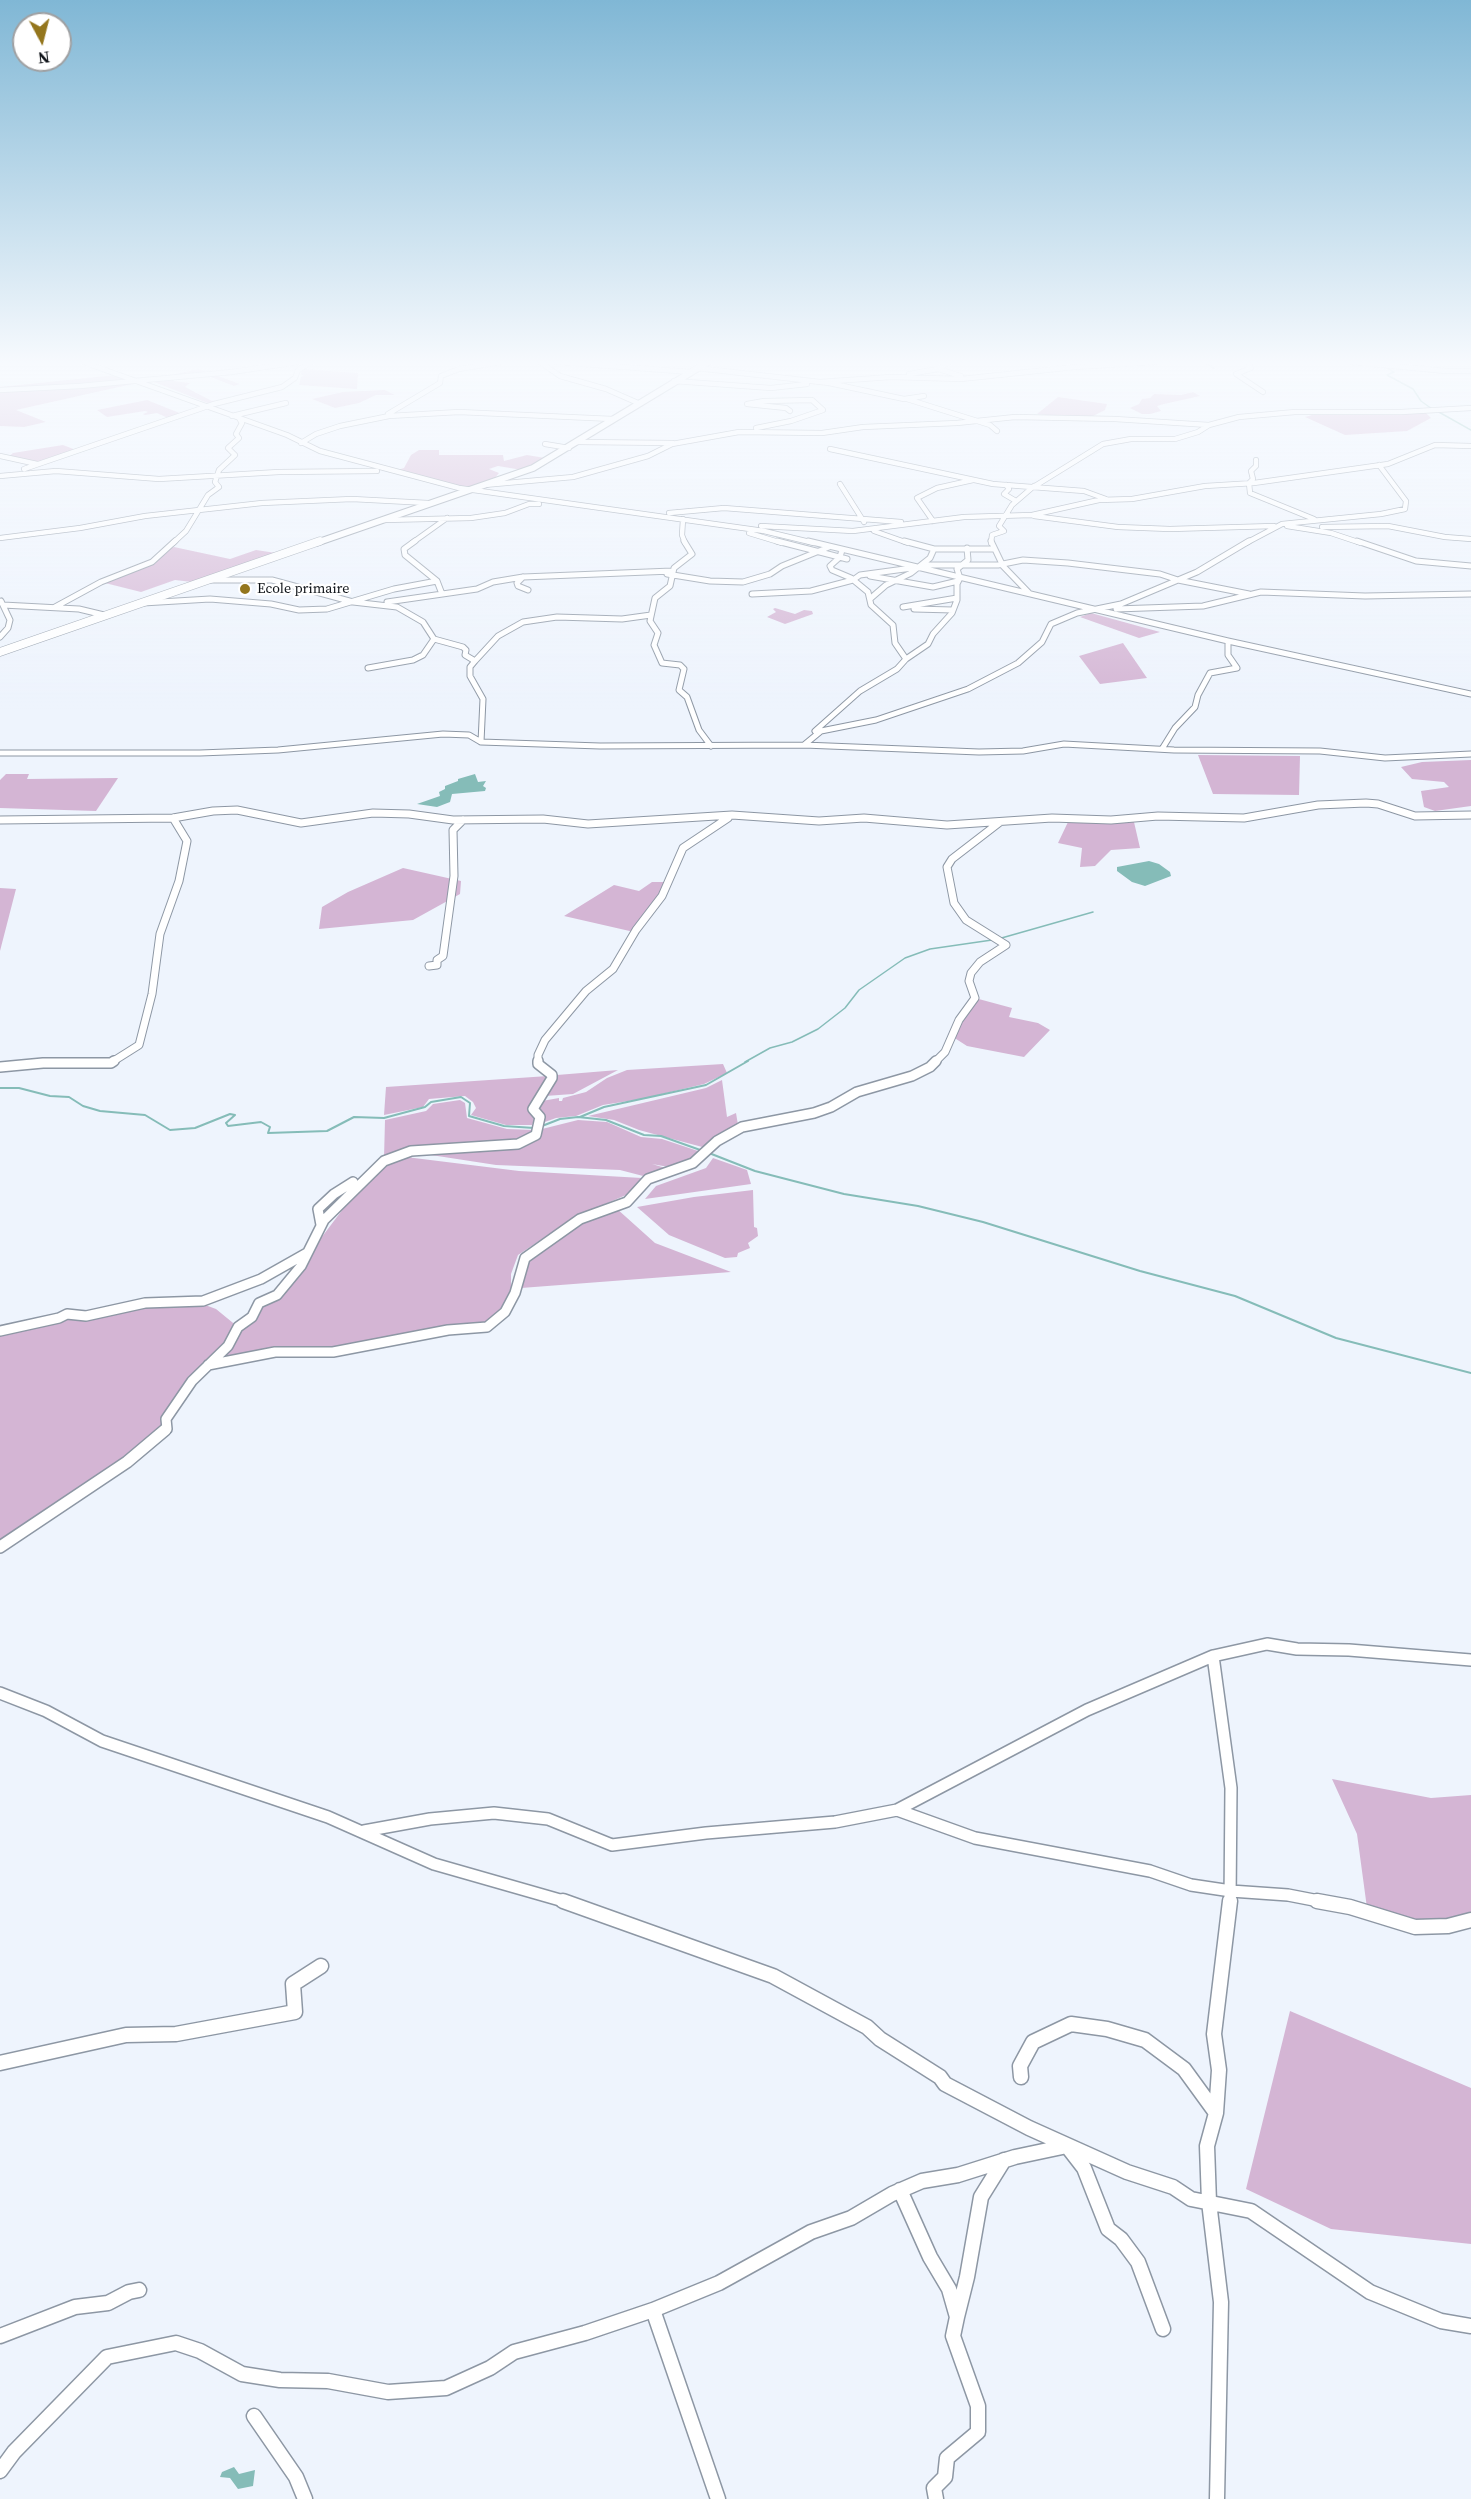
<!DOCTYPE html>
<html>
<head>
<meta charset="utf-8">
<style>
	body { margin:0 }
	#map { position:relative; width:1471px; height:2499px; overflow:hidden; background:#eef4fd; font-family:"Source Serif 4",serif }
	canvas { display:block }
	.north { position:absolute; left:12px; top:12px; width:60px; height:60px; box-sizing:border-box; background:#fff; border:2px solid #9fa0a2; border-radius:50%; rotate:173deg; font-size:16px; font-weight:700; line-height:24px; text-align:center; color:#0e1217 }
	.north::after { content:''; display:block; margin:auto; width:21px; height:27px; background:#94761d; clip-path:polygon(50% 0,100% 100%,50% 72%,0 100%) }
</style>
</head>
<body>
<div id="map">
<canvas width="1471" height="2499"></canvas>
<div class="north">N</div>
</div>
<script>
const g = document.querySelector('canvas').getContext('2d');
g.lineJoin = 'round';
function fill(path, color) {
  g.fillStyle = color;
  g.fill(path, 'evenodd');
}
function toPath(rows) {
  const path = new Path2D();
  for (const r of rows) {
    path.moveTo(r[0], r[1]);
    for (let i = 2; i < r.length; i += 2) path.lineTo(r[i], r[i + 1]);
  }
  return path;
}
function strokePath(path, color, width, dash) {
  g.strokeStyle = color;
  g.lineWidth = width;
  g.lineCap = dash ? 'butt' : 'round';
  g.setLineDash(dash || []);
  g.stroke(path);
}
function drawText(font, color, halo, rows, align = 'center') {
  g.font = font + ' "Source Serif 4",serif';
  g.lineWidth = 4.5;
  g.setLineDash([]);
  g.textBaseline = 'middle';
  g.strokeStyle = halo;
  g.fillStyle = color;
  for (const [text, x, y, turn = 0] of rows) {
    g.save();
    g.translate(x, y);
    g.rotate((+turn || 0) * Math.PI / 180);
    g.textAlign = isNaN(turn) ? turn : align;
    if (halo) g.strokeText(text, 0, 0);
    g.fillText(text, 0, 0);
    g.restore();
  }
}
fill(toPath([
	[198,369,240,384,234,386,198,372,178,376,173,381,190,383,185,387,212,401,228,400,210,404,149,380],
	[302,369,358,373,357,389,299,385,301,377,304,375,301,375],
	[116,375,137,383,16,410,46,422,24,427,0,426,0,387],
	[385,390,395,395,376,395,359,403,335,408,312,399,343,392],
	[1193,392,1200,396,1164,404,1157,406,1161,411,1150,414,1142,414,1130,408,1139,404,1142,399,1150,398,1154,394,1181,395],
	[1058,397,1107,404,1105,410,1087,419,1037,414],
	[147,400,182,414,170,419,157,413,145,415,143,414,148,412,145,411,107,417,97,410],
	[1423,410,1431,418,1407,431,1345,435,1305,417,1323,412],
	[63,445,76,450,37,464,7,458,13,453],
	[419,450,439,450,439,455,503,455,504,461,527,455,545,458,522,470,498,466,489,469,499,473,494,479,471,488,459,488,394,471,404,468,411,455],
	[174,547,230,559,256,550,276,553,192,582,175,580,141,592,101,582,152,562,161,553],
	[775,608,795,614,804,610,812,611,813,614,785,624,767,617,776,612,773,609],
	[1091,613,1160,632,1139,638,1080,617],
	[1123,643,1147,678,1100,684,1079,656],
	[1198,755,1300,756,1299,795,1213,794],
	[1471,760,1471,806,1435,811,1424,807,1421,791,1449,787,1444,782,1412,779,1401,767,1422,762],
	[6,774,29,774,27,779,118,778,96,811,0,808,0,780],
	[1068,822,1134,822,1140,848,1111,850,1095,866,1080,867,1082,848,1058,843],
	[403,868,461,881,460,894,413,920,319,929,322,907,348,892],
	[652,882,667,882,634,932,564,916,614,885,639,891],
	[0,888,16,889,0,951],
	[975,998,1012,1008,1009,1017,1038,1023,1050,1030,1024,1057,967,1046,953,1037,959,1020],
	[723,1064,727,1073,704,1084,641,1099,603,1105,576,1116,556,1118,542,1123,537,1111,542,1101,559,1098,559,1101,562,1101,563,1098,586,1092,607,1078,627,1070],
	[618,1070,573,1094,545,1096,557,1075],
	[548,1076,528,1110,535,1118,532,1125,506,1125,471,1115,476,1108,473,1102,465,1096,429,1099,423,1107,384,1115,386,1087],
	[722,1080,727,1117,736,1113,738,1125,706,1148,639,1130,614,1120,588,1116,706,1088],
	[460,1100,465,1103,467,1118,507,1129,534,1130,529,1137,516,1142,384,1158,385,1120,426,1111,433,1104],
	[578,1120,607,1122,641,1137,662,1139,701,1152,690,1161,674,1168,652,1164,669,1169,647,1177,620,1170,496,1165,418,1153,539,1138,542,1129],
	[406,1157,519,1171,642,1178,633,1192,575,1217,518,1255,511,1274,511,1288,505,1312,487,1327,333,1352,289,1351,208,1365,166,1419,167,1429,0,1547,0,1331,103,1312,197,1302,216,1309,238,1327,259,1303,278,1295,374,1168],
	[713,1158,747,1170,751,1184,645,1199,656,1186,706,1168],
	[753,1190,754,1227,757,1228,758,1236,748,1243,750,1248,738,1253,737,1257,725,1258,669,1235,637,1207,694,1197],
	[616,1208,655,1243,731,1272,521,1288,529,1259,536,1253,571,1232,584,1222],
	[1332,1779,1431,1798,1471,1795,1471,1915,1447,1920,1415,1922,1367,1908,1357,1834],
	[1290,2011,1471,2088,1471,2244,1331,2229,1246,2189]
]), '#d4b5d4');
fill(toPath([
	[475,774,478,782,486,781,483,786,486,788,485,791,452,794,450,802,437,807,417,804,440,796,439,792,445,789,445,786,458,781,458,779],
	[1149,861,1159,864,1170,872,1171,876,1145,886,1132,882,1117,871,1117,867],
	[234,2467,239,2474,255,2470,253,2486,238,2489,230,2478,220,2477,222,2472]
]), '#85bcb8');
strokePath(toPath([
	[1202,362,1214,368],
	[1386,367,1394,372,1387,375,1413,389,1421,401,1432,409],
	[1437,411,1471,430],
	[998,939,1093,912],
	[745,1062,770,1048,792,1042,818,1029,845,1008,859,990,905,958,930,949,992,940]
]), '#85bcb8', 1.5);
strokePath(toPath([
	[0,1088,19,1088,50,1096,69,1097,83,1106,100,1111,145,1115,170,1130,195,1128,230,1114,235,1115,226,1123,228,1126,261,1122,270,1127,268,1133,327,1131,354,1117,384,1118,425,1107,431,1102,461,1097,470,1103,469,1116,504,1126,534,1128],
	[580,1117,604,1107,706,1085,748,1061],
	[542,1126,560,1119,578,1117,606,1120,644,1135,661,1136,703,1151],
	[709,1153,755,1171,844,1194,918,1206,983,1222,1140,1271,1235,1296,1336,1338,1471,1373]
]), '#85bcb8', 2);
const streetFar5 = toPath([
	[83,362,287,435,320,451,459,488,764,531,814,543],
	[540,362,560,376,606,389,638,403],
	[556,362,691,372],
	[1248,362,1251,368,1236,374,1263,392],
	[1351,362,1446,371,1471,371],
	[697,368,829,383,904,399,924,396],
	[938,369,961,376],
	[909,374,938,369,950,362],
	[674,381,771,388,807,384],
	[820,382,891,377,961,379,1075,367,1156,362],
	[0,390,80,386,232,372,298,362],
	[907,399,990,425,997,431],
	[388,414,440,383,441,376,459,369,501,362],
	[232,416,286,403],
	[756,428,791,421,823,410,812,400,764,401,747,404,786,408,790,411],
	[577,442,673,443],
	[301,443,316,434,340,426,389,416,459,412,613,419],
	[545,444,569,448],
	[830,449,993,484,1084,491,1106,499],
	[0,456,37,464],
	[1256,460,1256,466,1251,471,1253,479,1249,483,1250,493,1314,519],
	[24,469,214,404,282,387,295,378,298,370,312,362],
	[0,476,56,471,159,479,279,472,377,471],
	[840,484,864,522],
	[484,485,573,477,648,456,672,444,739,432,822,433,863,427,957,423,1015,417,1115,419,1209,425],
	[1006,485,1009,489,1004,494,1016,501],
	[1035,486,1103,444,1131,439,1175,439,1198,432,1209,425,1239,417,1295,412,1401,412,1471,408],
	[669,513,724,508,901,522],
	[1034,516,1118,527,1170,529,1274,526],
	[683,519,682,535,685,543],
	[384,520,471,518,505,513,529,504,539,504],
	[933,521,917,498,937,488,973,480],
	[761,526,853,531,964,517,1032,515,1099,500,1132,499,1205,486,1254,483,1388,464,1435,445,1471,446],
	[1287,526,1331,533,1361,543],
	[1322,527,1388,526,1445,537,1471,539],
	[874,531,908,543],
	[749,533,782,543],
	[0,538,80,528,145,516,262,503,352,499,428,503],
	[173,543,186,531,208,495,219,487,215,482,219,470,235,455,228,448,239,438,236,434,242,423,239,418],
	[412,543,447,518],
	[991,543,992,535,1004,531,999,526,1012,505,1034,486],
	[1246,543,1282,524,1381,514,1405,509,1406,501,1379,465]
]);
const streetFar4 = toPath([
	[415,541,404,549,405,555,437,581,442,594],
	[684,541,692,554,674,568,670,586,655,598,650,621,658,633,654,645,662,663,680,665,684,669,679,690,687,697,699,730,711,746],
	[777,541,847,559],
	[808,541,1228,641,1471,694],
	[991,541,1003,566,1029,593],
	[1357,541,1416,561,1471,566],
	[934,549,994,549],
	[926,565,998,565,1023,560,1068,563,1160,574,1178,580,1249,594],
	[667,574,710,581,743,582,770,574,782,566,829,547],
	[870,576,933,587,958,581],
	[523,577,517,583,518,586,528,590],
	[207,580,272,580,353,602,397,607,423,622,434,639,423,655,413,660,368,668],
	[752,594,811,591,853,580,860,575,912,568],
	[871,598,886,585,911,573,930,558,934,549,904,541],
	[387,602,477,589,493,582,523,577,672,571],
	[143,603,210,599,271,604,299,610,327,609,394,589,437,581],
	[3,605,79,609,104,615],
	[55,607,101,582,152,562,175,541],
	[903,607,957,598],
	[914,609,953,610],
	[1116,609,1203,606,1261,592,1365,596,1471,594],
	[0,637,8,628,10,620,1,601],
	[434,639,463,647,466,650,465,655,475,661,470,667,470,676,483,699,481,742],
	[906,659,928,644,933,634,952,613,957,600,957,584,960,578,957,569,968,560,967,548],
	[475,661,498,636,523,622,557,617,622,619,651,615],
	[815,731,860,691,897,669,906,659,895,643,893,625,871,605,868,592,851,578,832,570,830,566,840,557,842,550],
	[804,745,821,731,876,720,968,689,1018,663,1042,642,1051,624,1077,613,1121,604,1197,572,1249,541],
	[1162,749,1175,728,1195,707,1198,695,1210,673,1237,668,1228,655,1228,641],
	[0,753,200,753,278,750,443,734,469,735,481,742,600,746,804,745,979,752,1023,751,1064,744,1174,750,1320,751,1385,758,1471,754]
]);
const streetFar3 = toPath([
	[0,820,173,818,213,811,237,810,301,823,373,813,409,814,453,820,543,819,588,824,732,815,819,821,864,818,947,825,1052,818,1111,820,1158,816,1244,818,1318,805,1366,803,1378,804,1415,816,1471,815],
	[429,966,437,965,437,960,443,956,454,876,453,830,463,820],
	[112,1062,139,1045,152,994,160,934,179,881,187,841,173,818],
	[538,1062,538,1055,545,1040,586,991,613,969,636,930,662,896,683,848,728,818],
	[935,1062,945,1052,959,1020,975,998,969,981,971,973,980,962,1006,945,966,920,954,903,947,867,952,859,1000,822]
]);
const streetFar2 = toPath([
	[0,1067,43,1063,111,1063,114,1061],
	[321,1225,318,1209,334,1194,353,1182],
	[0,1331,59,1318,67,1314,86,1316,145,1303,203,1301,261,1279,307,1253],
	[208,1365,275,1352,333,1352,448,1330,487,1327,505,1312,515,1293,525,1258,580,1219,627,1202,648,1179,693,1163,717,1141,742,1127,814,1113,831,1107,857,1092,912,1076,930,1067,936,1061],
	[163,1432,167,1429,166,1419,192,1381,228,1346,238,1327,252,1317,259,1303,277,1295,301,1266,324,1220,384,1161,411,1151,518,1144,536,1135,540,1117,533,1109,552,1078,552,1075,538,1064,538,1061]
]);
const streetFar1 = toPath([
	[0,1547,127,1462,165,1430],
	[1213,1656,1231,1788,1230,1902],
	[0,1693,46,1711,102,1741,328,1817,434,1864,567,1902],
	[897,1810,975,1838,1150,1871,1191,1885,1231,1891,1288,1895,1324,1902],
	[364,1831,430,1819,494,1813,548,1819,612,1845,706,1833,835,1822,897,1810,1087,1710,1213,1656,1267,1644,1297,1649,1349,1650,1471,1660]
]);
const street = toPath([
	[563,1901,773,1976,867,2027,880,2039,940,2077,945,2084,1029,2128,1127,2172,1173,2187,1191,2199,1251,2211,1370,2292,1441,2321,1471,2326],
	[1317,1901,1350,1907,1415,1927,1448,1926,1471,1920],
	[0,2063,126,2035,176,2034,295,2012,293,1984,321,1966],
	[1021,2077,1020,2066,1033,2042,1071,2024,1107,2029,1145,2040,1184,2069,1216,2113],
	[900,2190,930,2257,949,2289,957,2317,967,2277,981,2197,1004,2160],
	[653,2310,718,2499],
	[0,2336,75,2307,108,2303,129,2292,139,2290],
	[254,2416,296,2477,305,2499],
	[0,2471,14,2452,107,2357,176,2343,200,2351,242,2374,280,2380,328,2381,388,2392,446,2388,490,2368,514,2352,585,2333,653,2310,719,2283,811,2232,851,2218,892,2194,922,2181,958,2175,1015,2157,1067,2146,1084,2168,1108,2229,1121,2239,1138,2262,1163,2329],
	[936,2499,934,2488,945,2477,947,2458,978,2432,978,2406,953,2336,957,2317],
	[1217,2499,1221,2302,1209,2202,1207,2146,1216,2113,1219,2070,1214,2034,1230,1901]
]);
const secondaryFar1 = toPath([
	[316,543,533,468,708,362]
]);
const secondary = toPath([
	[0,652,320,541]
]);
strokePath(streetFar5, '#8d97a4', 6);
strokePath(streetFar4, '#8d97a4', 7);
strokePath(streetFar3, '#8d97a4', 9);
strokePath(streetFar2, '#8d97a4', 12);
strokePath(streetFar1, '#8d97a4', 14);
strokePath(street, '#8d97a4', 17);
strokePath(secondaryFar1, '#8d97a4', 8);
strokePath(secondary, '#8d97a4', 9);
strokePath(streetFar5, '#fff', 4.5);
strokePath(streetFar4, '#fff', 5);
strokePath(streetFar3, '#fff', 7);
strokePath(streetFar2, '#fff', 9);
strokePath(streetFar1, '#fff', 11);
strokePath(street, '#fff', 14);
strokePath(secondaryFar1, '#fff', 6);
strokePath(secondary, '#fff', 8);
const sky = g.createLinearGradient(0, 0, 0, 712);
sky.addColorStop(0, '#80b7d5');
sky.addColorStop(0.51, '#f7fafe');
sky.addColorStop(1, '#f7fafe00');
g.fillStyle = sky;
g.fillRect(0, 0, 1471, 712);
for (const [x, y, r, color] of [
	[245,589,6,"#94761d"]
]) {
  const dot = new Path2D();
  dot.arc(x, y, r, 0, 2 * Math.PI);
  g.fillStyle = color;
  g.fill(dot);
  strokePath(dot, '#fff', 2);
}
drawText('14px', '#0e1217', '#fff', [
	["Ecole primaire",257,589]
], 'left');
</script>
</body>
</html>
